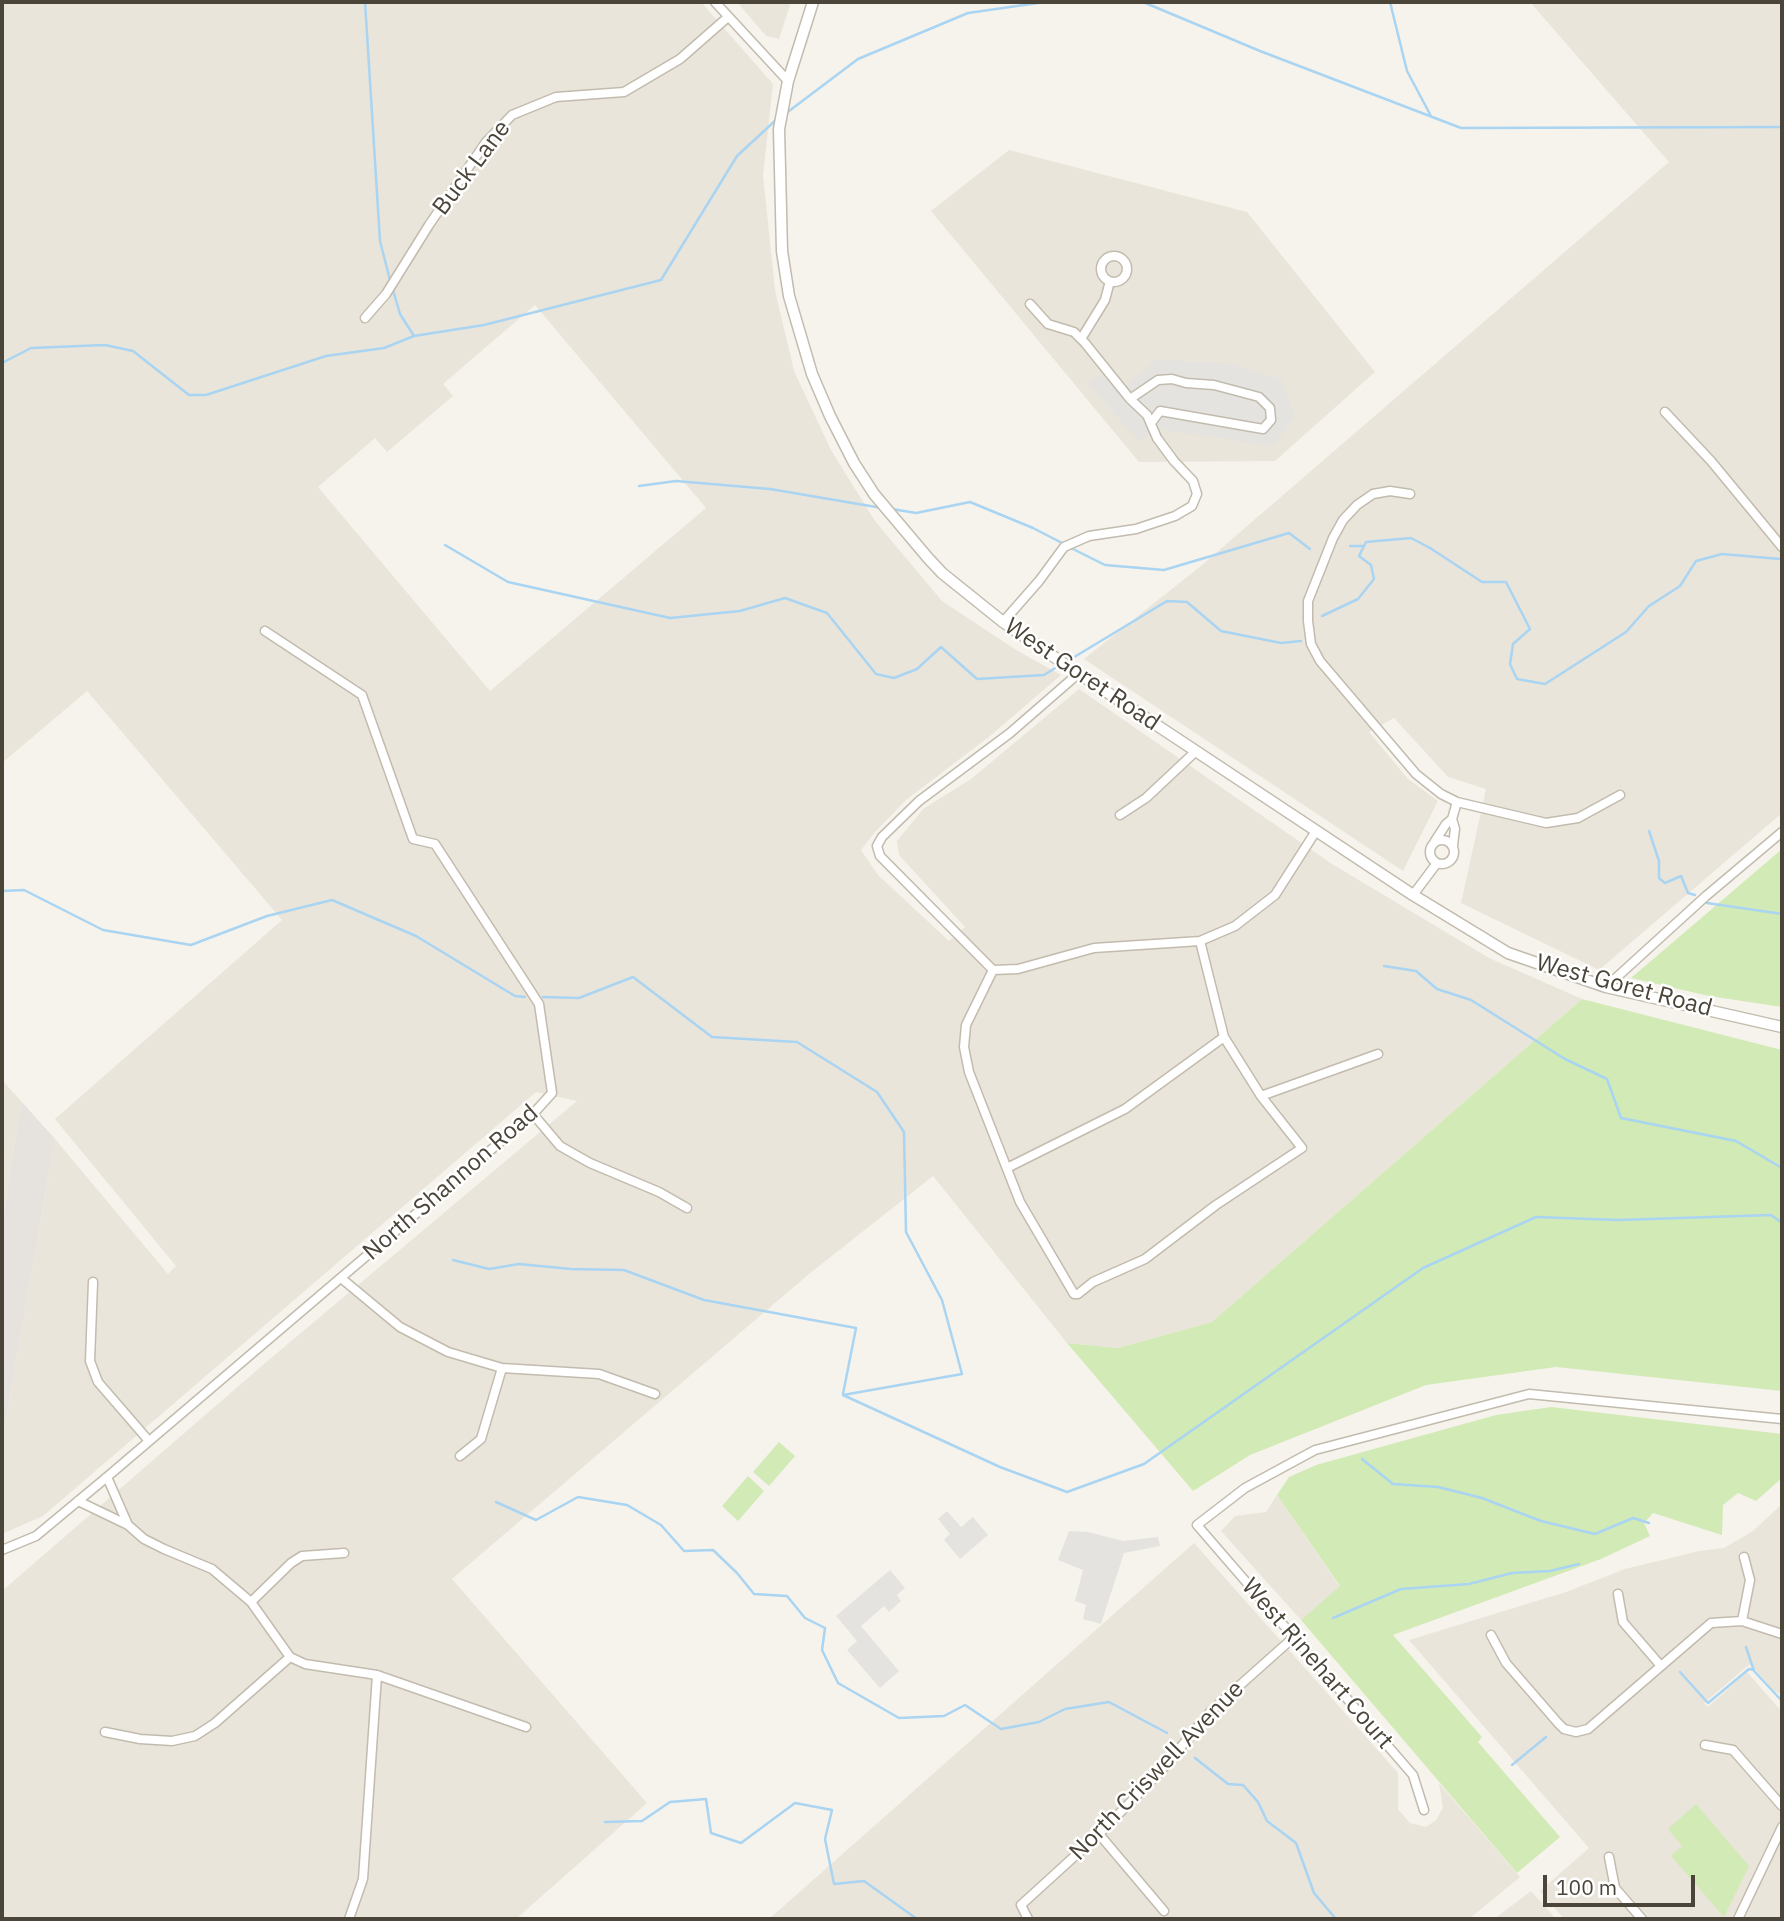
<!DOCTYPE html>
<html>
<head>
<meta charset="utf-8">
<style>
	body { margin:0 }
	#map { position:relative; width:1784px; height:1921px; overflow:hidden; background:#f6f3ec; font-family:"IBM Plex Sans",sans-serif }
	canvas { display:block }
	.frame { position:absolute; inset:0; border:4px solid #4b4439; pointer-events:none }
	.scale { position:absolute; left:1543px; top:1875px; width:152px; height:32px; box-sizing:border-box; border:4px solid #4b4439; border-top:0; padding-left:9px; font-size:21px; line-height:24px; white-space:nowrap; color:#4b4439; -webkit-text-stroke:5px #fff; paint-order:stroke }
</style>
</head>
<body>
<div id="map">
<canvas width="1784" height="1921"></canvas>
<div class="frame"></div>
<div class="scale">100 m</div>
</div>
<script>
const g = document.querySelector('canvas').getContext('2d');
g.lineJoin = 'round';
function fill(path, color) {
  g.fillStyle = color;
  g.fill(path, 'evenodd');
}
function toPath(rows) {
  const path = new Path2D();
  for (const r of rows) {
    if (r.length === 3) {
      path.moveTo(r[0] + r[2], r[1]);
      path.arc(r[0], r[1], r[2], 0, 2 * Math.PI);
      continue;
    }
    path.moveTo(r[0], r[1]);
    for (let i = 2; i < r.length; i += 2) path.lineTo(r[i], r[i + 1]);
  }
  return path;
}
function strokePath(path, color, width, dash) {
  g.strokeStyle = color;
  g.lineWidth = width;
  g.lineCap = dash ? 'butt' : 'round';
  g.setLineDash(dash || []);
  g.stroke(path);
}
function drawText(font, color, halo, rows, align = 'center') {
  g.font = font + ' "IBM Plex Sans",sans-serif';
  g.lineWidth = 5;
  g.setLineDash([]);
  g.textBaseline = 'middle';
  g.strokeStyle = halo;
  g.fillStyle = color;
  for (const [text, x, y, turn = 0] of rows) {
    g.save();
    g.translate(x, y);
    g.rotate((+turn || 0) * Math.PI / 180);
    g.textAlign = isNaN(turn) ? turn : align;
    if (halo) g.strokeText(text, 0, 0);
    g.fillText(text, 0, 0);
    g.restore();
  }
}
fill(toPath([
	[2,2,701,2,773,84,763,175,775,290,794,371,831,450,875,521,942,601,1016,650,1061,675,990,736,906,800,875,832,861,850,878,875,949,941,965,927,899,855,897,841,923,809,971,779,1079,689,1332,864,1489,958,1582,999,1212,1322,1118,1348,1067,1343,933,1176,809,1274,452,1579,647,1803,516,1919,2,1919,2,1591,264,1364,577,1101,536,1092,43,1516,2,1534,2,1441,55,1139,168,1274,176,1266,55,1119,282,920,87,691,2,763],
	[535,305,706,508,490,691,318,487,375,438,387,452,453,396,443,384],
	[737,2,791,2,779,39,766,36],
	[1530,2,1782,2,1782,813,1599,970,1461,903,1486,789,1448,777,1394,718,1369,732,1408,779,1438,801,1403,871,1084,659,1202,565,1669,162],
	[1009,150,1247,212,1375,372,1275,461,1139,462,931,211],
	[2,1080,21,1101,2,1226],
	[1277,1495,1340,1587,1301,1620,1221,1531,1235,1516,1266,1512],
	[1782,1504,1782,1694,1774,1691,1750,1664,1704,1703,1708,1707,1747,1672,1782,1712,1782,1919,1564,1919,1540,1891,1589,1848,1409,1640,1566,1592,1625,1569,1699,1551,1724,1548,1753,1531],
	[1194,1543,1398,1773,1398,1809,1410,1823,1426,1827,1436,1820,1443,1808,1439,1783,1520,1877,1469,1919,769,1919],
	[1531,1891,1556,1919,1494,1919]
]), '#eae5da');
fill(toPath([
	[21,1101,55,1139,2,1441,2,1226]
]), '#e6e2dd');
fill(toPath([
	[1782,849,1782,1007,1709,996,1631,978],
	[1582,999,1782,1050,1782,1391,1556,1367,1426,1385,1250,1455,1193,1491,1067,1343,1118,1348,1212,1322],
	[1551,1407,1782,1434,1782,1478,1756,1501,1738,1493,1723,1505,1722,1535,1653,1513,1644,1523,1650,1536,1601,1559,1393,1635,1482,1737,1478,1742,1560,1837,1517,1873,1301,1620,1340,1586,1277,1495,1289,1477,1316,1465,1496,1415],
	[779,1442,795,1456,769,1486,753,1472],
	[748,1476,764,1491,738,1521,722,1506],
	[1696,1804,1749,1866,1724,1917,1671,1856,1682,1846,1668,1829]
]), '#d2eab5');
fill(toPath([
	[1155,360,1228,363,1281,379,1295,416,1273,446,1159,429,1139,441,1088,384,1108,369,1125,387],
	[947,1511,961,1527,973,1517,988,1535,960,1559,944,1540,950,1534,938,1519],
	[1069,1531,1088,1532,1123,1541,1158,1537,1160,1546,1124,1553,1101,1624,1083,1619,1086,1605,1075,1601,1083,1570,1058,1560],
	[890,1570,905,1588,897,1595,901,1601,889,1612,884,1606,861,1626,899,1671,880,1688,847,1650,857,1641,836,1616]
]), '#e5e3e0');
strokePath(toPath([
	[365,2,380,241,390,280],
	[1143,2,1260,51,1461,128,1782,127],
	[1390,2,1407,71,1431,116],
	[785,114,858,59,968,13,1045,2],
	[393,290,400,314,414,336,484,325,661,280,737,156,777,119],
	[2,363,31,348,105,345,133,351,189,395,206,395,326,356,384,348,414,336],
	[639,486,676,481,770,489,882,508],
	[892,509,916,513,970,502,1033,528,1064,544],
	[445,545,508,582,670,618,740,611,785,598,827,613,876,674,894,678,917,669,941,647,977,679,1044,675,1060,665],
	[1350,546,1364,546],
	[1069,547,1105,565,1164,570,1289,533,1310,549],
	[1322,616,1358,599,1374,579,1371,565,1359,556,1366,542,1411,538,1430,548,1482,582,1506,582,1530,629,1513,644,1510,664,1517,679,1545,684,1626,632,1649,606,1680,586,1696,561,1722,554,1780,559],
	[1066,662,1167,601,1187,602,1221,631,1281,643,1301,641],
	[1649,831,1659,861,1659,878,1665,883,1681,876,1688,893,1695,895],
	[2,891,24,890,103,930,191,945,267,916,332,900,416,936,515,996,525,997],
	[1707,903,1782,914],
	[1384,966,1416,971,1437,989,1471,1000,1565,1059,1607,1079,1621,1118,1736,1141,1782,1168],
	[543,997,579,998,633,977,712,1037,797,1042,877,1092,904,1132,906,1232,942,1300,962,1374,843,1395,1000,1467,1067,1492,1144,1464,1423,1268,1536,1217,1618,1220,1771,1215,1782,1223],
	[453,1260,489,1269,519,1264,571,1269,624,1270,704,1300,856,1328,843,1394],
	[1362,1459,1393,1484,1438,1487,1482,1498,1541,1521,1595,1534,1633,1518,1649,1523],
	[496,1502,536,1520,578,1497,627,1505,661,1525,684,1551,713,1550,737,1573,754,1594,787,1596,805,1618,825,1628,822,1650,838,1683,899,1718,944,1716,965,1705,1001,1729,1039,1722,1065,1709,1109,1702,1167,1733],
	[1333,1618,1401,1589,1469,1584,1512,1573,1550,1571,1579,1564],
	[1746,1647,1754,1671,1782,1701],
	[1680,1672,1708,1703,1749,1669,1754,1670],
	[1195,1758,1228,1784,1243,1785,1258,1802,1267,1821,1296,1843,1314,1893,1336,1919],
	[1512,1765,1546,1737],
	[605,1822,642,1821,670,1802,706,1799,711,1833,741,1843,795,1803,832,1810,825,1839,834,1884,864,1881,917,1919]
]), '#a9d4f2', 2.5);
const minor = toPath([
	[715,2,788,81],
	[1114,269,13],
	[365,318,386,294,429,225,486,142,512,115,556,97,624,92,680,59,728,17],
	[1081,339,1105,300,1110,281],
	[1130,399,1158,380,1172,379,1186,383,1214,385,1259,397,1270,408,1271,420,1263,429,1160,411,1151,423],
	[1665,412,1711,461,1782,547],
	[1410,494,1390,491,1373,494,1357,505,1343,520,1333,538,1308,601,1308,621,1311,644,1320,661,1416,774,1441,794,1457,802,1546,823,1578,818,1620,795],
	[1003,622,1039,581,1064,547,1089,536,1136,529,1175,516,1192,506,1197,494,1193,481,1174,461,1157,438,1147,415,1130,399,1085,343,1074,332,1048,324,1030,304],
	[1079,673,1010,733,919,801,882,837,877,846,880,856,993,970,1018,969,1094,948,1200,941,1235,926,1275,895,1316,831],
	[1120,815,1146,798,1195,752],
	[1452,819,1455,829,1453,845],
	[1442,852,12],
	[1435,841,1446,824,1452,819,1457,802],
	[1413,895,1437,863],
	[993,970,966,1025,964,1047,969,1072,1020,1202,1074,1294,1078,1294,1093,1282,1145,1259,1216,1205,1302,1148,1261,1096,1224,1037,1200,941],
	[1606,987,1706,896,1782,832],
	[1261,1096,1378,1054],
	[533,1114,560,1146,590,1163,659,1192,687,1208],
	[1007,1168,1125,1109,1224,1037],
	[341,1278,400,1327,448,1352,502,1368,599,1374,655,1394],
	[93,1282,90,1361,98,1382,149,1441],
	[460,1456,481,1439,502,1368],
	[107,1477,128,1525,144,1539,164,1549,212,1569,251,1602,290,1657,305,1664,377,1675,526,1727],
	[78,1501,128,1525],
	[2,1550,36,1536,107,1477,533,1114,552,1093,539,1004,435,844,413,839,362,695,265,631],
	[1618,1594,1623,1622,1661,1666],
	[251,1602,291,1563,302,1556,344,1553],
	[1742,1621,1750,1580,1744,1557],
	[1491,1635,1506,1663,1558,1723,1564,1729,1576,1732,1588,1729,1711,1623,1742,1621,1782,1634],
	[105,1732,140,1739,172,1741,195,1736,215,1723,290,1657],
	[1705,1745,1733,1750,1782,1806],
	[1424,1810,1413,1775,1197,1525,1245,1488,1315,1450,1529,1394,1782,1419],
	[1099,1834,1164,1911],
	[1609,1857,1615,1888,1642,1919],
	[349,1919,363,1879,377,1675],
	[1028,1919,1021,1905,1099,1834,1159,1773,1211,1711,1294,1637],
	[1738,1919,1782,1827]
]);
const tertiary = toPath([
	[813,2,788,81,779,129,782,251,789,296,812,374,830,416,854,463,874,494,928,558,942,573,1003,622,1063,663,1413,895,1508,953,1606,987,1782,1027]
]);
strokePath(minor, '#c2bbae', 11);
strokePath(tertiary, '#c2bbae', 13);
strokePath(minor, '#fff', 8);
strokePath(tertiary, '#fff', 10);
drawText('24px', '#4b4439', '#fff', [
	["Buck Lane",472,168,-53],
	["West Goret Road",1082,675,34],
	["West Goret Road",1624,986,15],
	["North Shannon Road",451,1183,-41],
	["West Rinehart Court",1317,1664,49],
	["North Criswell Avenue",1157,1771,-46]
]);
</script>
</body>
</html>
